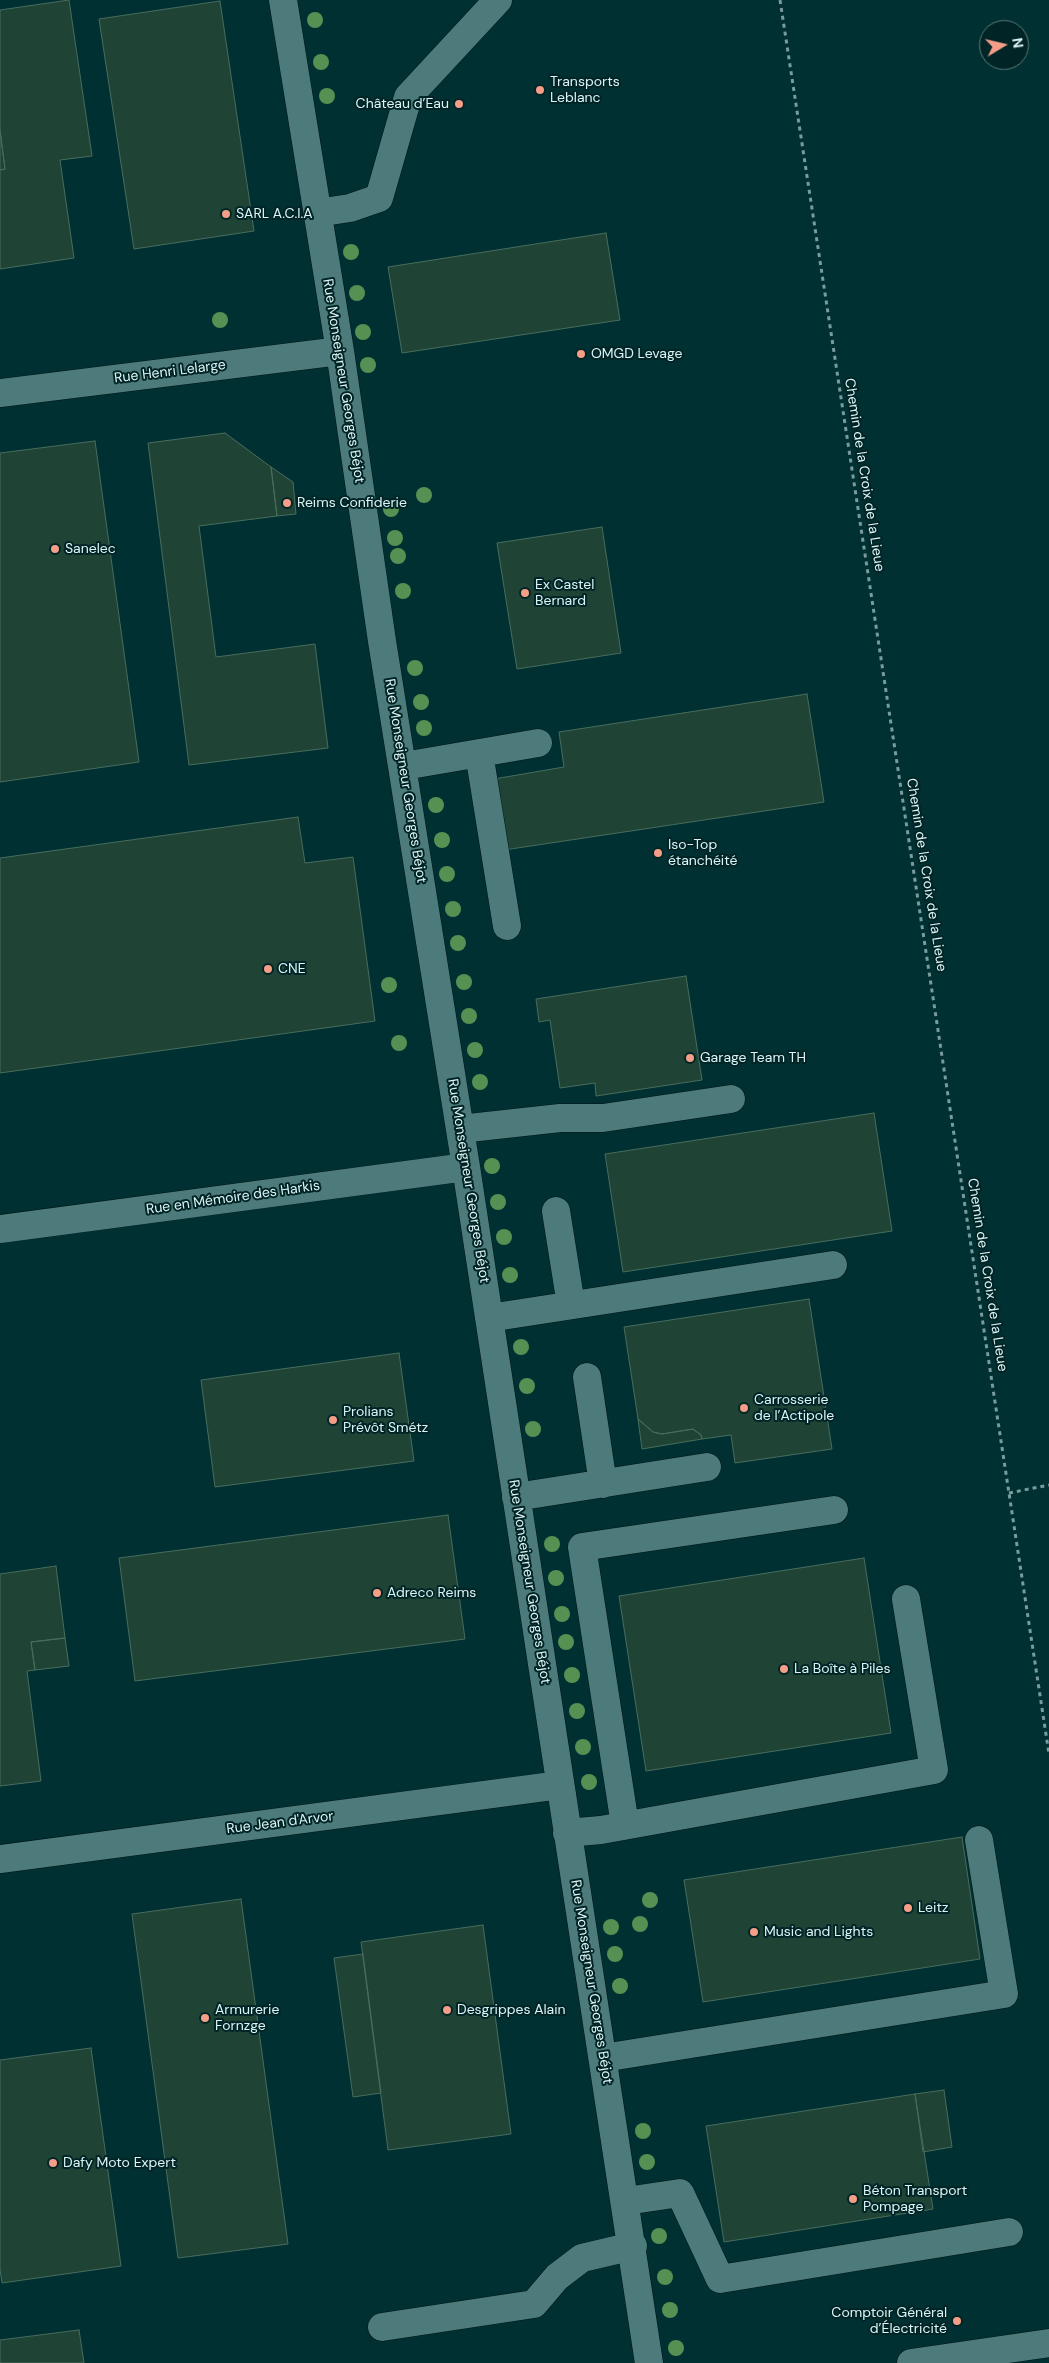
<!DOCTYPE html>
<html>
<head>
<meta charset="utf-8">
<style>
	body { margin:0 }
	#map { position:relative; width:1049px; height:2363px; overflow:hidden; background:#003032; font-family:"DM Sans",sans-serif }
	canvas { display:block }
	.north { position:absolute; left:979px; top:20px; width:50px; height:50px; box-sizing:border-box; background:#012526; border:1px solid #597879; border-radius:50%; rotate:81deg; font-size:14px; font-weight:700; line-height:20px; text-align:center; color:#dcf4f5 }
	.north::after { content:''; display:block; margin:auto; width:18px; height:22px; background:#f49e87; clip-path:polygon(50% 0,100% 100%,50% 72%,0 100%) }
</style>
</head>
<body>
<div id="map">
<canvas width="1049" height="2363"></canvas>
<div class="north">N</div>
</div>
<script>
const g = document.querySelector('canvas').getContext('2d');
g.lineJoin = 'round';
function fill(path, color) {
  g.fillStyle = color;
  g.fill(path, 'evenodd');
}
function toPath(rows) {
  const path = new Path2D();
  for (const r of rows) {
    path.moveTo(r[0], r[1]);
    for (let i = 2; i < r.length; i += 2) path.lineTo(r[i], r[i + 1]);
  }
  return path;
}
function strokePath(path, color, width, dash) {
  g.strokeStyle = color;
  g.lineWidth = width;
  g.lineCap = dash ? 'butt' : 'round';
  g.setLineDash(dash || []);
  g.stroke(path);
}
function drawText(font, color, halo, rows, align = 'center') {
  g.font = font + ' "DM Sans",sans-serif';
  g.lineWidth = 4;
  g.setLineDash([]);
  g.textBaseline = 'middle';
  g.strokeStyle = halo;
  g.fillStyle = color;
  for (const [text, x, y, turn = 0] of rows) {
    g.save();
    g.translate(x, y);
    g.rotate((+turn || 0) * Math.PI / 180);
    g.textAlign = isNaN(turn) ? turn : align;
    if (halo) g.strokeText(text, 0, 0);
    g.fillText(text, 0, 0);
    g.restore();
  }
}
const building = toPath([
	[69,0,92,156,60,160,74,258,0,269,0,170,5,169,0,130,0,10,69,0],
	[220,1,254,231,134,249,99,19,220,1],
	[0,130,5,169,0,170,0,130],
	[606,233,620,320,402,353,388,267,606,233],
	[225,433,271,467,277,516,199,526,216,657,315,644,328,748,189,765,148,443,225,433],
	[95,441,139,762,0,782,0,453,95,441],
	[271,467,293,482,296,514,277,516,271,467],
	[602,527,621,653,517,669,497,543,602,527],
	[807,694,824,802,504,850,494,779,564,767,559,732,807,694],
	[298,817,305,863,353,857,375,1021,0,1073,0,858,298,817],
	[686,976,702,1080,596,1096,595,1083,560,1088,550,1020,539,1022,536,999,686,976],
	[874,1113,892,1231,623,1272,605,1154,874,1113],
	[809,1299,832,1449,735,1463,731,1435,702,1439,701,1435,693,1429,662,1434,653,1432,638,1419,624,1327,809,1299],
	[399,1353,414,1461,215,1487,201,1380,399,1353],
	[638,1419,653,1432,662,1434,693,1429,701,1435,702,1439,642,1449,638,1419],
	[448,1515,465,1639,135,1681,119,1558,448,1515],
	[864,1558,891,1733,646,1771,619,1596,864,1558],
	[56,1566,65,1638,31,1642,35,1670,27,1671,41,1781,0,1786,0,1574,56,1566],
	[65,1638,69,1666,35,1670,31,1642,65,1638],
	[962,1837,980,1959,703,2002,684,1880,962,1837],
	[241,1899,288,2244,178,2258,132,1914,241,1899],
	[483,1925,511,2134,388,2150,361,1942,483,1925],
	[363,1954,381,2093,353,2097,334,1958,363,1954],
	[91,2048,121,2266,2,2283,0,2269,0,2060,91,2048],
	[944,2090,952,2147,923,2152,915,2094,944,2090],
	[915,2094,933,2209,724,2242,706,2126,915,2094],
	[79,2330,84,2363,0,2363,0,2340,79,2330]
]);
fill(building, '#1f4335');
strokePath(building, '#486d5d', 1);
const minor = toPath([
	[283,0,340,351,382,641,466,1167,649,2363],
	[317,213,350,208,379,198,408,97,498,0],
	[0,393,340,351],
	[479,753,507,926],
	[404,766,538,743],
	[460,1129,560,1118,603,1118,731,1099],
	[556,1211,571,1305],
	[0,1229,466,1167],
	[489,1318,833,1265],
	[587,1377,603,1484],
	[516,1497,707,1467],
	[625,1825,582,1547,834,1510],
	[567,1833,601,1830,934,1770,906,1599],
	[0,1859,560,1785],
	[603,2058,1004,1994,979,1840],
	[626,2201,680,2193,720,2279,1009,2232],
	[382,2327,534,2304,557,2277,582,2258,633,2246],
	[911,2363,1049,2343]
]);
strokePath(minor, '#001516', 29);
strokePath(toPath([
	[780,0,1049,1754],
	[1009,1493,1049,1485]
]), '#799b9d', 3, [4, 4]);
strokePath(minor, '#4d7b7c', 28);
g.fillStyle = '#579053';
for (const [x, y] of [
	[315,20],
	[321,62],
	[327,96],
	[351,252],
	[357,293],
	[220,320],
	[363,332],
	[368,365],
	[424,495],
	[391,509],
	[395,538],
	[398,556],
	[403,591],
	[415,668],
	[421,702],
	[424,728],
	[436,805],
	[442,840],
	[447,874],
	[453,909],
	[458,943],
	[464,982],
	[389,985],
	[469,1016],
	[399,1043],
	[475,1050],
	[480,1082],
	[492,1166],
	[498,1202],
	[504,1237],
	[510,1275],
	[521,1347],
	[527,1386],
	[533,1429],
	[552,1544],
	[556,1578],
	[562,1614],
	[566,1642],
	[572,1675],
	[577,1711],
	[583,1747],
	[589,1782],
	[650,1900],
	[640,1924],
	[611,1927],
	[615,1954],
	[620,1986],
	[643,2131],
	[647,2162],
	[659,2236],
	[665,2277],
	[670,2310],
	[676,2348]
]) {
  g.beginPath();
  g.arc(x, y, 8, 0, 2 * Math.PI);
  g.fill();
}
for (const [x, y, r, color] of [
	[540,90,5,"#f49e87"],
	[459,104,5,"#f49e87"],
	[226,214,5,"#f49e87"],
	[581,354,5,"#f49e87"],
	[287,503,5,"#f49e87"],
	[55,549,5,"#f49e87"],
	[525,593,5,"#f49e87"],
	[658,853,5,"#f49e87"],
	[268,969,5,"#f49e87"],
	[690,1058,5,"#f49e87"],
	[744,1408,5,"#f49e87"],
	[333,1420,5,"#f49e87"],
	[377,1593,5,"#f49e87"],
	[784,1669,5,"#f49e87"],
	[908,1908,5,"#f49e87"],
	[754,1932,5,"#f49e87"],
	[447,2010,5,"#f49e87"],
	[205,2018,5,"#f49e87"],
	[53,2163,5,"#f49e87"],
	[853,2199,5,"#f49e87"],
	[957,2321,5,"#f49e87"]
]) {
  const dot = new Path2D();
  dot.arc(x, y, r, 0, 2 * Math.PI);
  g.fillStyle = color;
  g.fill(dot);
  strokePath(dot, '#012526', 2);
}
drawText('14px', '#dcf4f5', '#012526', [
	["Transports",550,82],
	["Leblanc",550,98],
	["Château d’Eau",449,104,"right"],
	["SARL A.C.I.A",236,214],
	["OMGD Levage",591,354],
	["Reims Confiderie",297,503],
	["Sanelec",65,549],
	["Ex Castel",535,585],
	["Bernard",535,601],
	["Iso-Top",668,845],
	["étanchéité",668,861],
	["CNE",278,969],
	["Garage Team TH",700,1058],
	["Carrosserie",754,1400],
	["de l’Actipole",754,1416],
	["Prolians",343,1412],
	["Prévôt Smétz",343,1428],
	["Adreco Reims",387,1593],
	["La Boîte à Piles",794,1669],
	["Leitz",918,1908],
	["Music and Lights",764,1932],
	["Armurerie",215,2010],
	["Fornzge",215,2026],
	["Desgrippes Alain",457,2010],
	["Dafy Moto Expert",63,2163],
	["Béton Transport",863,2191],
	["Pompage",863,2207],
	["Comptoir Général",947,2313,"right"],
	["d’Électricité",947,2329,"right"]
], 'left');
drawText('14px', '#dcf4f5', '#012526', [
	["Rue Henri Lelarge",170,372,-7],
	["Rue Monseigneur Georges Béjot",343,381,81],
	["Chemin de la Croix de la Lieue",864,475,81],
	["Rue Monseigneur Georges Béjot",405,781,81],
	["Chemin de la Croix de la Lieue",926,875,81],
	["Rue Monseigneur Georges Béjot",468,1181,81],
	["Rue en Mémoire des Harkis",233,1198,-8],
	["Chemin de la Croix de la Lieue",987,1275,81],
	["Rue Monseigneur Georges Béjot",529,1582,81],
	["Rue Jean d'Arvor",280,1823,-7],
	["Rue Monseigneur Georges Béjot",591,1982,81]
]);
</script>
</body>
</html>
